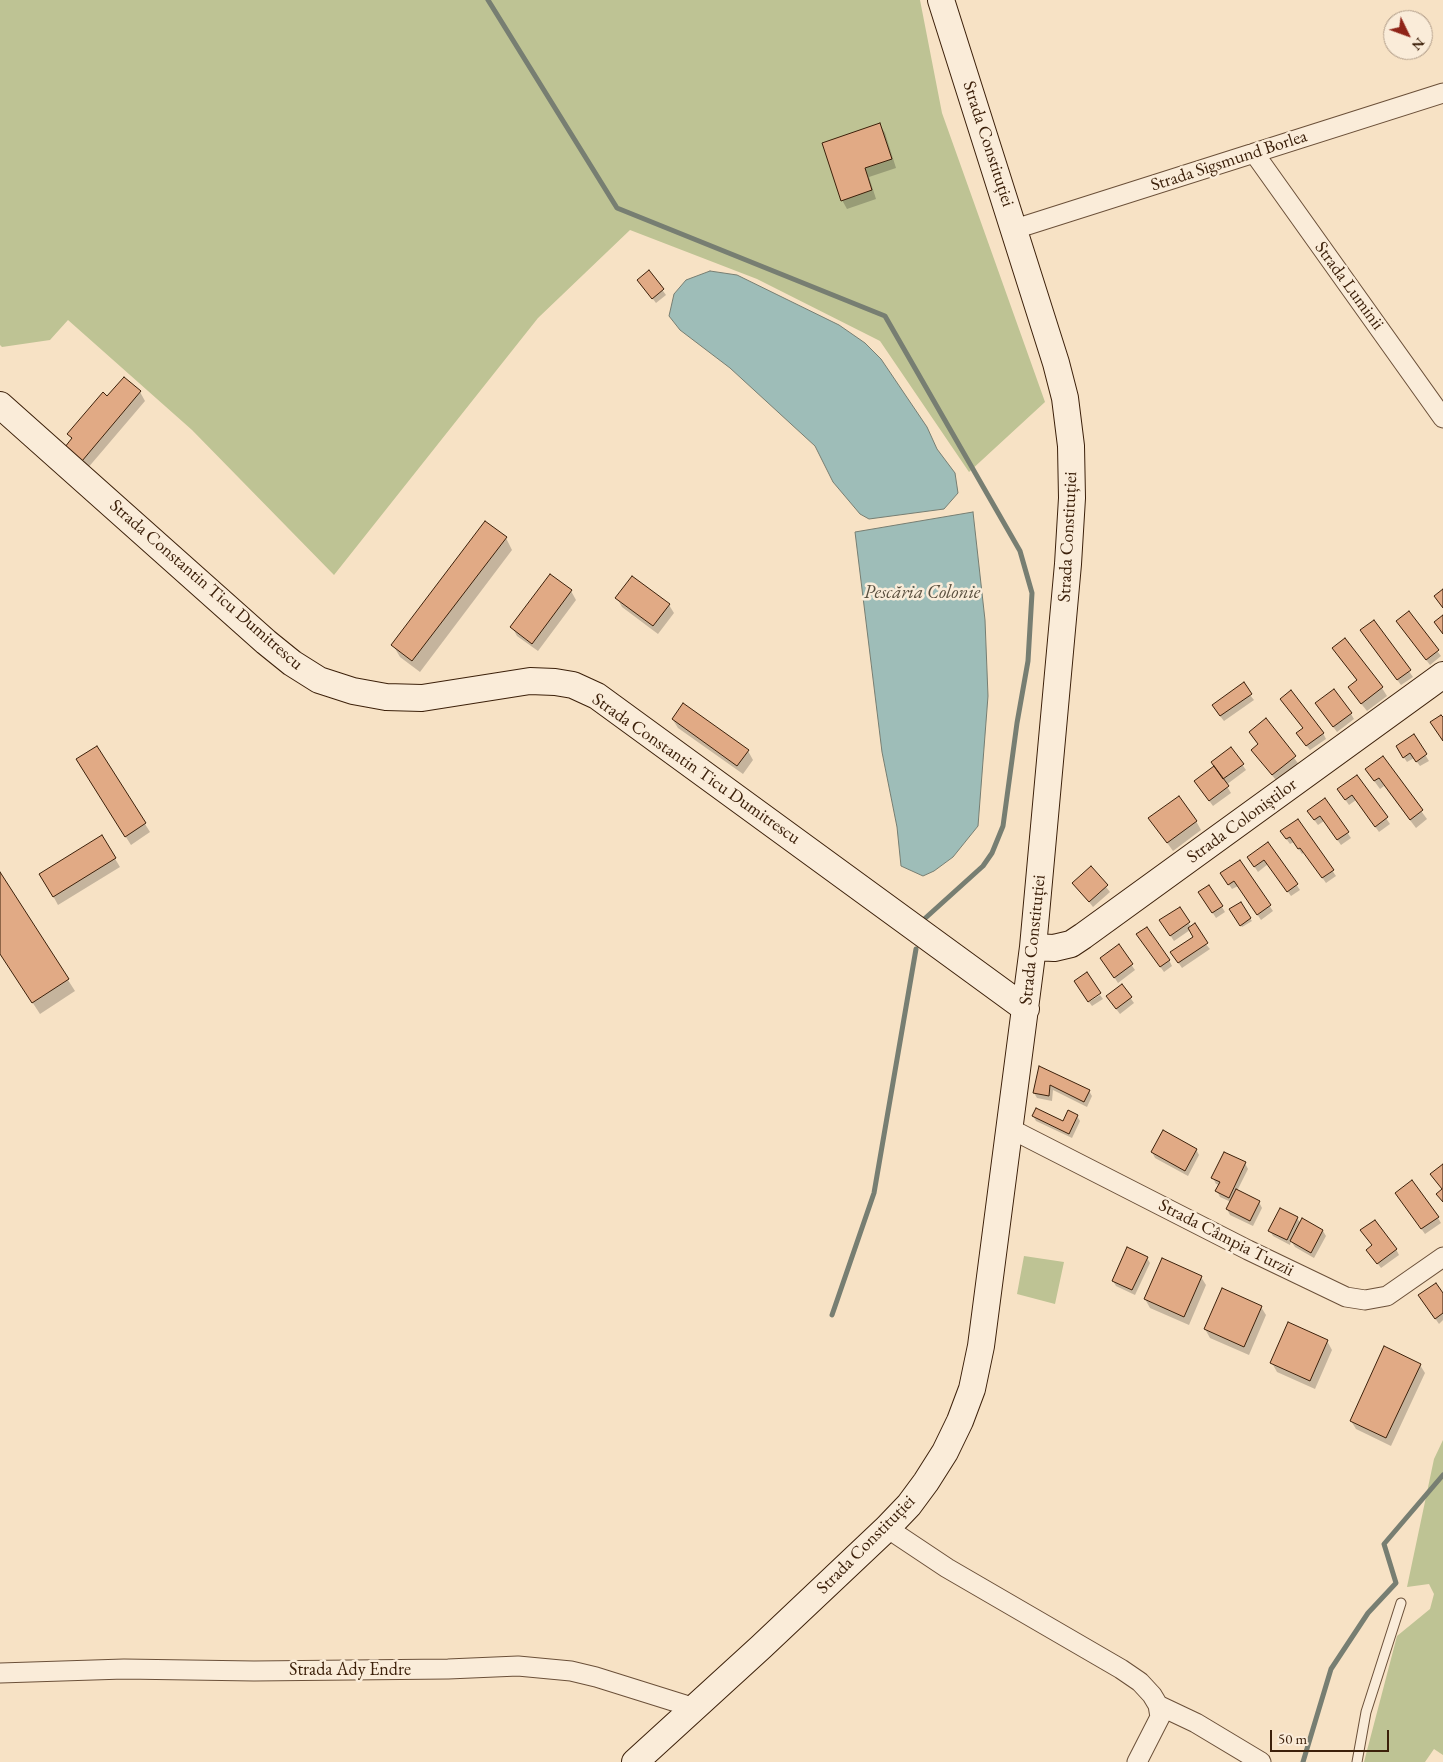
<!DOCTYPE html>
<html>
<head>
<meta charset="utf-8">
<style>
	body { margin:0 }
	#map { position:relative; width:1443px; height:1762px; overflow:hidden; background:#f7e2c5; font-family:"EB Garamond",serif }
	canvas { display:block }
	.north { position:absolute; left:1383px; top:10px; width:50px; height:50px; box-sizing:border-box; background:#faecd9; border:1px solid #ae9a86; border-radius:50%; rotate:132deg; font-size:14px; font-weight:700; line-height:20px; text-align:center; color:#3c200a }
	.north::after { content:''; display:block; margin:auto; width:18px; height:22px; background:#8f2418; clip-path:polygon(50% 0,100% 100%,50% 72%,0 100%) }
	.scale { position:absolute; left:1270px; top:1730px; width:119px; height:22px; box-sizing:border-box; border:2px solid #3c200a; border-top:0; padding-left:6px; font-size:15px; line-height:18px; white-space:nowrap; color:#3c200a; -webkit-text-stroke:4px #faecd9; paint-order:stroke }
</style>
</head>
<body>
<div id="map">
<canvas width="1443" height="1762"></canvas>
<div class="north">N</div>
<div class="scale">50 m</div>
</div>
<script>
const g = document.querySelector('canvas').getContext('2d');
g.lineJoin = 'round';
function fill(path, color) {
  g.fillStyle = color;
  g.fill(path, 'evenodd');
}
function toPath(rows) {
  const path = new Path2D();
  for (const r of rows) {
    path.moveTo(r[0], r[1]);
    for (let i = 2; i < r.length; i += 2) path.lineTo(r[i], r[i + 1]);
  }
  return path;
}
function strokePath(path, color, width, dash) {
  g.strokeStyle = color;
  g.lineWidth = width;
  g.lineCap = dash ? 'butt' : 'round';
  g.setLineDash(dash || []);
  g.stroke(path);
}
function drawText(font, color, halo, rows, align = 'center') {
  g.font = font + ' "EB Garamond",serif';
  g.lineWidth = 5;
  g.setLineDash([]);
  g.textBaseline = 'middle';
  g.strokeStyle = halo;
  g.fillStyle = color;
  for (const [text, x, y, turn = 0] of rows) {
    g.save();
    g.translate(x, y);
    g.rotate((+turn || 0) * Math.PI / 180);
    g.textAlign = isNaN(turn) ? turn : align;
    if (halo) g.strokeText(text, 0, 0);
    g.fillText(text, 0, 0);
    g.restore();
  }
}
fill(toPath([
	[0,0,920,0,942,113,1045,402,969,472,880,341,757,279,630,230,538,318,334,575,192,430,68,320,50,340,2,347,0,345],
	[1024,1256,1064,1262,1055,1304,1017,1294],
	[1443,1440,1443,1755,1434,1749,1425,1762,1364,1762,1397,1636,1430,1609,1434,1594,1429,1584,1407,1587,1434,1459]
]), '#bec394');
const water = toPath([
	[710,271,737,275,839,325,865,343,881,359,927,427,937,449,955,473,958,493,944,509,869,519,860,514,833,482,815,446,730,368,680,330,669,316,674,294,686,280,710,271],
	[973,512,985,620,988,696,978,826,953,857,934,871,923,876,901,866,897,827,882,752,855,532,973,512]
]);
fill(water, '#9ebdb8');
strokePath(water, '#777e72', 1);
fill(toPath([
	[880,125,885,133,896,168,869,177,876,199,847,209,842,200],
	[649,272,666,295,656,303,642,285],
	[124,379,140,392,145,401,87,469,66,447,72,440,69,434,108,398],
	[506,538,512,550,420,672,400,657,393,645],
	[571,591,576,600,538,651,517,636,512,627],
	[617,598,669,605,674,613,658,634,622,607],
	[1408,613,1441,656,1430,665,1401,627],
	[1374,622,1413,677,1401,685,1365,636],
	[1334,648,1382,688,1387,696,1367,711,1355,696,1357,681],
	[1250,695,1254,700,1224,721,1216,711],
	[1320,709,1351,714,1354,719,1337,732],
	[673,720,748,751,753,760,743,774,678,728],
	[1266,720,1300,766,1278,783,1253,750,1259,746,1250,732],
	[1323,733,1326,739,1310,750,1301,739],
	[1413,736,1429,761,1420,766,1414,758,1407,762,1400,752],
	[97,747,150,832,131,845,82,768],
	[1231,749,1246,770,1226,785,1231,793,1213,806,1199,787],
	[1382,758,1427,819,1416,828,1384,786,1380,789,1372,778],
	[1357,776,1390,824,1379,832,1356,800,1349,805,1342,795],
	[1325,800,1351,838,1341,845,1324,821,1318,825,1312,817],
	[1150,819,1196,821,1201,830,1173,851],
	[1298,821,1336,876,1326,883,1304,852,1302,854,1294,842,1290,844,1285,837],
	[102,837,120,867,58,905,41,874],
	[1268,843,1300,890,1291,896,1268,864,1258,872,1252,863],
	[1239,861,1273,911,1261,920,1238,886,1232,889,1225,879],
	[1091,868,1110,892,1093,907,1074,883],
	[0,874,75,991,40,1014,0,953],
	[1209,886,1225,912,1216,918,1203,898],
	[1240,904,1252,921,1242,927,1231,910],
	[1179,908,1191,927,1210,949,1182,968,1175,958,1194,937,1190,930,1174,941,1164,926],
	[1141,940,1169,960,1172,966,1164,972],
	[1118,946,1135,970,1118,983,1105,963],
	[1122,986,1134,1003,1120,1014,1111,1002],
	[1100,995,1103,999,1092,1006,1089,1002],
	[1040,1068,1089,1091,1092,1096,1087,1107,1053,1090,1052,1101,1037,1098,1034,1093],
	[1033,1116,1063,1122,1077,1116,1080,1121,1072,1138,1036,1121],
	[1196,1149,1199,1155,1188,1176,1155,1158,1152,1152],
	[1245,1163,1248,1169,1237,1191,1259,1202,1262,1208,1253,1226,1230,1215,1227,1209,1231,1202,1220,1197,1217,1191,1219,1185,1216,1184,1213,1178],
	[1400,1199,1438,1218,1441,1223,1425,1234],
	[1297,1218,1301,1224,1303,1220,1323,1231,1326,1236,1314,1258,1295,1247,1291,1241,1290,1245,1273,1236,1270,1231],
	[1365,1236,1396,1249,1399,1255,1381,1268,1371,1255,1373,1246],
	[1147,1258,1150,1263,1135,1295,1116,1286,1113,1281],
	[1201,1277,1206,1285,1189,1325,1150,1308,1145,1299],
	[1443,1295,1443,1320,1439,1324,1423,1301],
	[1261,1307,1266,1315,1249,1355,1210,1338,1205,1329],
	[1327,1341,1332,1350,1315,1389,1277,1372,1272,1363],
	[1420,1365,1425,1373,1391,1446,1356,1429,1351,1421]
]), '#0003');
strokePath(toPath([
	[488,0,617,208,885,316,1020,551,1032,593,1028,661,1017,723,1003,826,992,853,983,866,921,922],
	[832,1315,874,1193,916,949],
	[1303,1762,1331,1669,1368,1613,1396,1583,1384,1544,1443,1475]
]), '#777e72', 5);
const building = toPath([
	[880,123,892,159,865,168,872,190,841,201,822,143,880,123],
	[649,270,664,289,652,299,637,280,649,270],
	[124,377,141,391,82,461,65,447,72,438,67,434,103,392,107,396,124,377],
	[485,521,507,537,412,661,391,645,485,521],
	[550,574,572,590,532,644,510,627,550,574],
	[632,576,670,604,653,626,615,598,632,576],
	[1443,589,1443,608,1434,596,1443,589],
	[1409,611,1439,650,1426,660,1396,621,1409,611],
	[1443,615,1443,634,1434,622,1443,615],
	[1374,620,1411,670,1397,680,1360,630,1374,620],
	[1345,638,1383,687,1361,704,1348,687,1357,680,1332,648,1345,638],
	[1244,682,1252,694,1220,716,1212,705,1244,682],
	[1334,689,1352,713,1333,727,1315,703,1334,689],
	[1291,690,1324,733,1306,746,1296,733,1303,728,1280,699,1291,690],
	[683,703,749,750,737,766,672,719,683,703],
	[1441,715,1443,717,1443,741,1430,722,1441,715],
	[1266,718,1296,756,1272,775,1251,750,1258,744,1249,732,1266,718],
	[1414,734,1427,754,1416,762,1410,753,1403,758,1396,746,1414,734],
	[97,746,146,823,125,837,76,759,97,746],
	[1231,747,1244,764,1223,779,1211,762,1231,747],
	[1383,756,1423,810,1410,820,1379,778,1374,781,1365,769,1383,756],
	[1214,766,1229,786,1209,801,1194,781,1214,766],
	[1357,775,1388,817,1375,827,1352,795,1345,800,1337,789,1357,775],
	[1179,796,1197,821,1167,843,1148,818,1179,796],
	[1325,798,1349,832,1337,840,1320,816,1314,820,1307,811,1325,798],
	[1298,819,1334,870,1322,878,1300,848,1298,849,1290,837,1286,839,1280,831,1298,819],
	[102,835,116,858,53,897,39,874,102,835],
	[1268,842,1298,884,1287,892,1264,860,1254,867,1247,857,1268,842],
	[1240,860,1271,905,1257,915,1234,881,1228,885,1220,873,1240,860],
	[1091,866,1108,885,1089,902,1072,883,1091,866],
	[0,872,69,979,32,1003,0,954,0,872],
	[1209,885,1223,906,1212,913,1198,892,1209,885],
	[1241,902,1251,918,1240,926,1229,909,1241,902],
	[1180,907,1190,922,1170,936,1159,920,1180,907],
	[1195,923,1208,943,1178,963,1170,952,1193,937,1188,928,1195,923],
	[1147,927,1170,960,1160,967,1136,934,1147,927],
	[1119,944,1133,964,1114,978,1100,958,1119,944],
	[1087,972,1101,993,1088,1002,1074,981,1087,972],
	[1122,984,1132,997,1116,1009,1106,996,1122,984],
	[1039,1066,1090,1090,1084,1102,1050,1085,1049,1096,1033,1093,1039,1066],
	[1036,1108,1063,1121,1068,1110,1078,1115,1069,1134,1032,1116,1036,1108],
	[1163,1130,1197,1149,1185,1171,1151,1152,1163,1130],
	[1224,1152,1246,1162,1229,1198,1215,1191,1220,1182,1211,1178,1224,1152],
	[1443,1164,1443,1202,1436,1194,1442,1189,1430,1174,1443,1164],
	[1412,1180,1439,1217,1421,1229,1395,1193,1412,1180],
	[1236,1189,1260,1201,1250,1221,1226,1209,1236,1189],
	[1280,1208,1298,1217,1287,1240,1268,1231,1280,1208],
	[1302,1218,1323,1230,1311,1253,1290,1241,1302,1218],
	[1375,1220,1397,1249,1377,1264,1366,1250,1372,1245,1360,1230,1375,1220],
	[1127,1247,1148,1257,1132,1290,1112,1281,1127,1247],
	[1162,1258,1202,1276,1184,1317,1144,1299,1162,1258],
	[1436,1283,1443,1293,1443,1313,1435,1319,1418,1295,1436,1283],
	[1222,1288,1262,1306,1244,1347,1204,1329,1222,1288],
	[1288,1322,1328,1340,1310,1381,1270,1363,1288,1322],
	[1384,1346,1421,1364,1386,1438,1350,1421,1384,1346]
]);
fill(building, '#e1aa85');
strokePath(building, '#3c200a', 1);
const lane = toPath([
	[1357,1762,1366,1712,1401,1603]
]);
const street = toPath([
	[1254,153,1443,418],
	[1015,229,1443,93],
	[1009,1128,1248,1250,1346,1297,1365,1300,1387,1296,1443,1257],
	[887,1528,947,1568,1121,1669,1140,1682,1152,1695,1158,1705,1160,1717,1137,1762],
	[0,1673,124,1669,254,1671,448,1669,518,1666,571,1671,596,1677,695,1708],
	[1158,1705,1196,1723,1261,1762]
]);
const secondary = toPath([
	[0,405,266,642,292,663,319,680,353,691,386,697,422,698,530,681,555,682,573,685,597,696,1026,1009],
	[1033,947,1054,948,1071,944,1083,936,1443,675],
	[635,1762,761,1647,887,1528,909,1505,926,1482,945,1452,960,1421,972,1389,981,1346,1033,947,1068,564,1072,498,1071,446,1065,398,1056,363,941,0]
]);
strokePath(lane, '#6b5039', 11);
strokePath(street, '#6b5039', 21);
strokePath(secondary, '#3c200a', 28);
strokePath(lane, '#faecd9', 9);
strokePath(street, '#faecd9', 19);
strokePath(secondary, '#faecd9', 26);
drawText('18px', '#3c200a', '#faecd9', [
	["Strada Constituției",988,144,72],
	["Strada Sigsmund Borlea",1229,161,-18],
	["Strada Luminii",1349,286,54],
	["Strada Constituției",1068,537,-87],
	["Strada Constantin Ticu Dumitrescu",206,585,41],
	["Strada Constantin Ticu Dumitrescu",696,769,35],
	["Strada Coloniștilor",1242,821,-36],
	["Strada Constituției",1033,940,-84],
	["Strada Câmpia Turzii",1226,1238,27],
	["Strada Constituției",866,1545,-45],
	["Strada Ady Endre",350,1670]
]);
drawText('italic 19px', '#594f3e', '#faecd9', [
	["Pescăria Colonie",922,593]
]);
</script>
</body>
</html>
